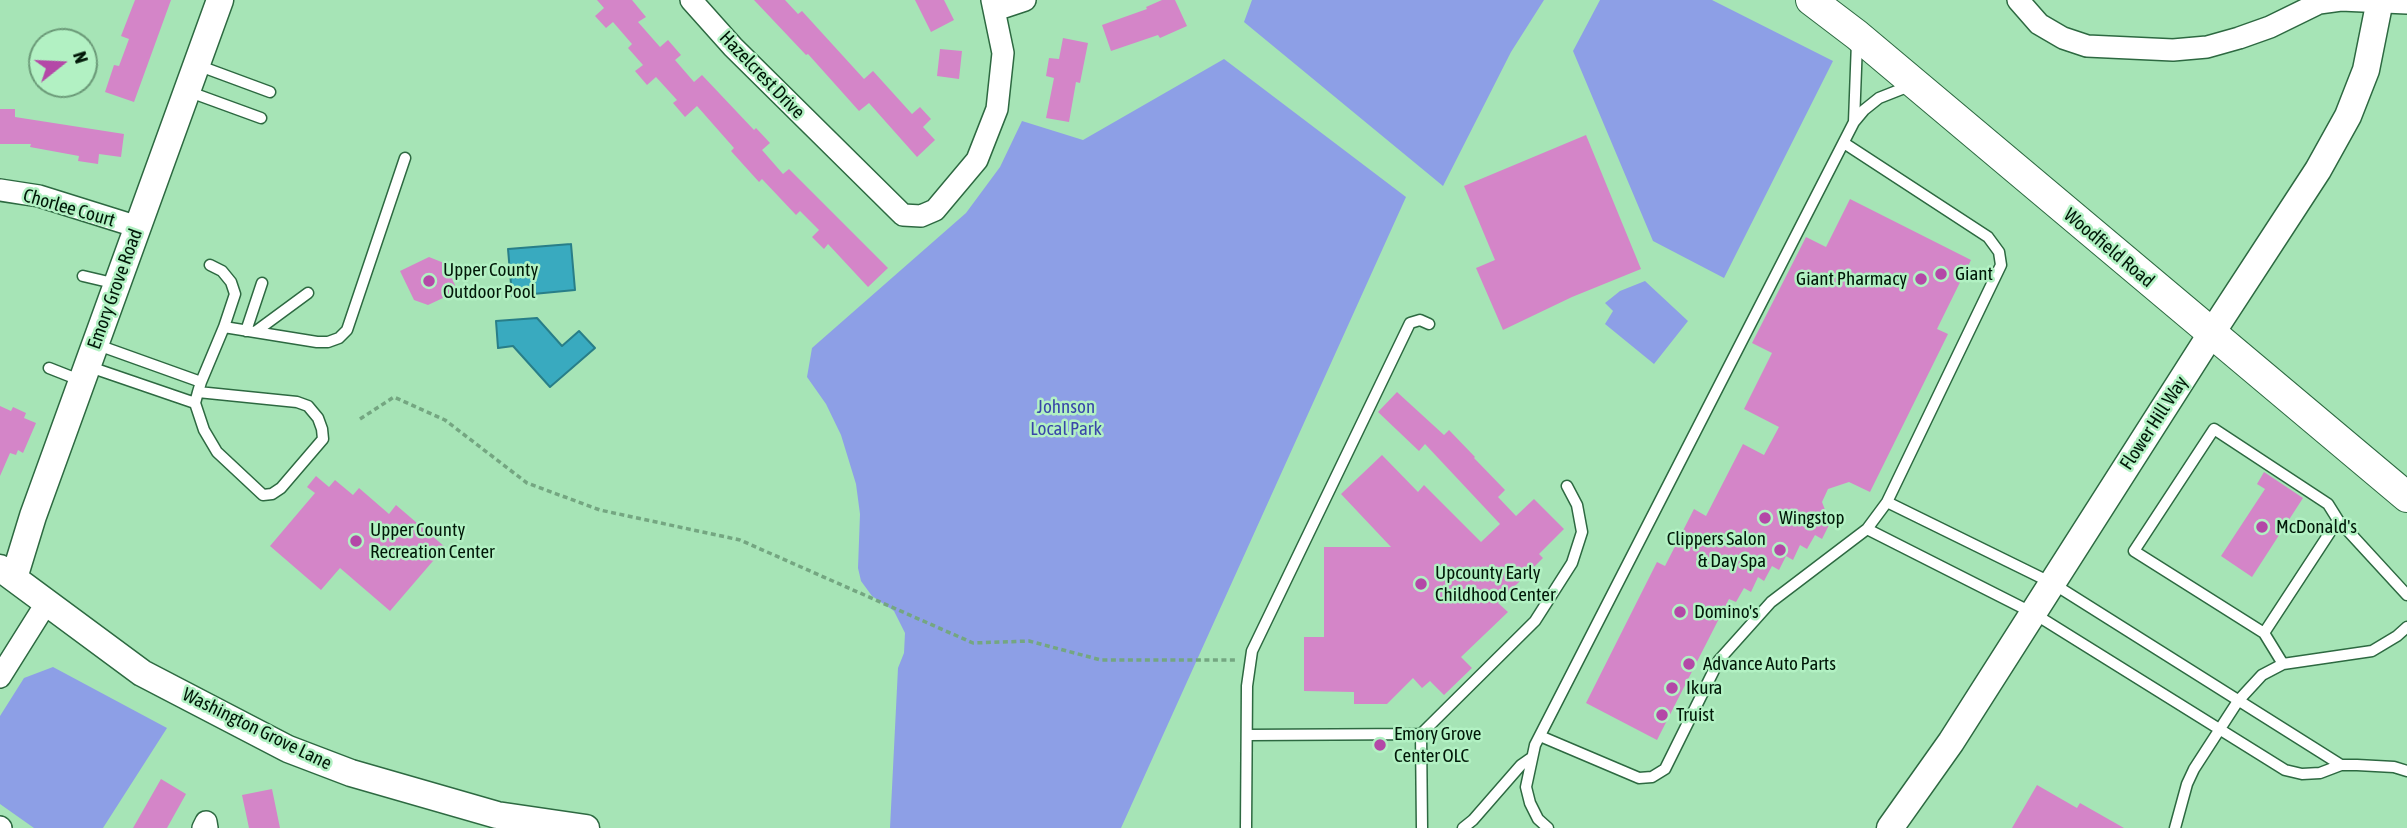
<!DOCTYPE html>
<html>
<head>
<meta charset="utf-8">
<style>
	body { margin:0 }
	#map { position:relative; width:2407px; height:828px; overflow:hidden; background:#a6e4b6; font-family:"Asap Condensed",sans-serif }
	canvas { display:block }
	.north { position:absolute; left:28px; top:28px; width:70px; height:70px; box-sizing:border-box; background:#b2f1c3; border:2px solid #6b9a78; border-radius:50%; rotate:72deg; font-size:19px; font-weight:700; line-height:28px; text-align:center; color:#011808 }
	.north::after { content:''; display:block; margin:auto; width:24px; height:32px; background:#b448a7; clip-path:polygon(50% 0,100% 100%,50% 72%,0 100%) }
</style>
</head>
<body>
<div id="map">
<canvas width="2407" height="828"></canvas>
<div class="north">N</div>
</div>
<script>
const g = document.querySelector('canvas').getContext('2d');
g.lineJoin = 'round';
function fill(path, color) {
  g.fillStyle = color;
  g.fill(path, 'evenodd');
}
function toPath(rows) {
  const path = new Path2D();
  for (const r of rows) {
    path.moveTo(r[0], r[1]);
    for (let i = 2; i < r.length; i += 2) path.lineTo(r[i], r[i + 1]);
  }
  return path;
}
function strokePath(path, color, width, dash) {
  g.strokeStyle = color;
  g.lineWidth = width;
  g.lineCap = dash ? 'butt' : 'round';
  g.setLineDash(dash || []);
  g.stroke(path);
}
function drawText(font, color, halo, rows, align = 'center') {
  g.font = font + ' "Asap Condensed",sans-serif';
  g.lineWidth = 5;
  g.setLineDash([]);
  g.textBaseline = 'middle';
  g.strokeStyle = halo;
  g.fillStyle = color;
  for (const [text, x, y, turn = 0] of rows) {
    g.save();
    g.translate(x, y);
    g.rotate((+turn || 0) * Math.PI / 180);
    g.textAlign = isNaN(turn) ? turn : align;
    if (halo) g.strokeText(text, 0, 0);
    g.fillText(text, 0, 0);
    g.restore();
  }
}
fill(toPath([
	[1252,0,1544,0,1511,52,1443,186,1244,22],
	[1600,0,1712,0,1833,61,1724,278,1653,241,1573,51],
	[1224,59,1406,197,1121,828,890,828,898,668,904,653,905,633,894,611,872,596,861,581,858,568,860,514,856,484,841,435,826,404,807,377,812,348,966,213,1000,167,1022,121,1083,140],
	[1645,281,1688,321,1654,364,1605,324,1613,311,1605,303,1620,291],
	[53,667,167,728,103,828,34,828,0,804,0,716,24,678]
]), '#8d9fe6');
const water = toPath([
	[571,244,575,290,512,296,508,249,571,244],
	[537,318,562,346,579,331,595,348,550,387,513,346,498,348,496,321,537,318]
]);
fill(water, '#39aabf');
strokePath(water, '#287e88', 2);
fill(toPath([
	[135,0,171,0,134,102,105,92,114,65,119,66,129,39,121,36],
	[597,0,632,0,646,17,638,22,660,47,668,40,681,55,675,60,694,82,702,75,754,130,756,128,770,143,762,150,783,174,789,169,888,268,868,287,828,244,824,249,812,237,819,230,800,211,796,215,762,179,759,182,731,151,734,148,697,106,685,117,673,103,677,100,656,77,647,85,635,71,643,65,628,48,632,44,613,22,606,28,595,16,604,8],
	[754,0,785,0,798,14,802,11,864,79,873,71,912,114,920,107,931,119,923,127,935,140,917,157,869,103,859,111,808,54,806,55],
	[915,0,944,0,954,20,931,32],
	[1162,0,1175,0,1187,26,1160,38,1158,35,1111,51,1102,25,1147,9,1146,7],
	[1063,38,1088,43,1080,83,1076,82,1069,122,1046,118,1054,78,1046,76,1049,58,1059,59],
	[940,49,962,51,959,79,937,76],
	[0,109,15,109,15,117,124,134,121,157,99,154,98,164,78,161,79,156,30,147,31,144,0,144],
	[1586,135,1641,269,1572,297,1503,330,1476,268,1495,260,1464,186],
	[1850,199,1971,260,1937,329,1948,334,1870,492,1849,482,1828,489,1822,502,1830,523,1822,539,1815,535,1807,549,1800,545,1793,560,1786,556,1779,570,1772,566,1764,581,1758,577,1751,592,1744,588,1736,602,1729,599,1657,740,1586,703,1657,562,1665,566,1694,509,1706,516,1743,444,1764,455,1779,427,1744,409,1772,353,1752,343,1806,237,1826,247],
	[429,257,444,263,458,291,428,305,414,300,400,271],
	[1397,392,1444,435,1449,430,1475,457,1474,458,1505,490,1498,497,1516,516,1534,499,1564,529,1539,554,1543,558,1498,603,1508,612,1461,657,1472,668,1444,695,1430,681,1422,688,1413,678,1387,704,1354,704,1354,692,1304,691,1304,637,1324,637,1324,547,1391,547,1341,494,1382,455,1418,492,1424,485,1481,542,1500,524,1425,444,1419,451,1378,412],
	[0,406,11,411,13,407,26,413,24,418,36,423,23,453,18,450,16,455,10,453,0,476],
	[2264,472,2303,498,2252,577,2221,556,2265,489,2257,484],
	[316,476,329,487,335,480,353,495,359,488,389,514,396,505,445,547,390,611,340,568,321,590,270,546,315,493,307,487],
	[161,779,186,794,167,828,133,828],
	[2037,785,2077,808,2080,803,2124,828,2012,828],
	[272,789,280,828,249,828,242,795]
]), '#d485c8');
const service = toPath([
	[197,65,270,92],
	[187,91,261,118],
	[1854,122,1857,42],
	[210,265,222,271,231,282,235,294,224,327],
	[83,276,117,284],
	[246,331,262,283],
	[255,332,308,293],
	[95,344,201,382],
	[87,366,195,403],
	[49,368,82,381],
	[198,392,297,402,308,406,318,418,322,429,323,439,281,488,272,494,263,495,217,452,204,430,195,403,198,392,201,382,224,327,317,342,328,342,339,338,347,330,405,158],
	[1887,502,2052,583,2341,765],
	[2338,520,2264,633,2134,551,2214,429,2328,504,2338,520,2407,595],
	[1867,529,2033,613,2285,770,2302,774,2320,773,2341,765,2357,765,2394,767,2407,771],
	[2264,633,2283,664],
	[1421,734,1535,621,1572,563,1582,532,1577,505,1567,486],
	[1247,735,1421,734,1422,828],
	[1540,736,1639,778,1652,777,1665,769,1719,660,1771,602,1867,529,1887,502,2001,265,1999,252,1988,237,1844,143],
	[1246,828,1247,686,1252,651,1410,323,1420,320,1429,324],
	[1463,828,1473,820,1521,765,1531,758],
	[1548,828,1538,819,1530,803,1526,787,1535,745,1854,122,1864,110,1879,98,1912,85],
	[2175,828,2187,784,2194,769,2238,701,2262,675,2283,664,2372,651,2397,636,2407,627]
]);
const minor = toPath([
	[691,0,733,47,903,215,921,216,935,210,977,160,997,109,1003,53,992,0],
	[2018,0,2039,24,2063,38,2087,46,2173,50,2207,47,2239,38,2270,27,2319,3,2341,0,2407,3],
	[995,10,1025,0],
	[0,190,39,196,138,227],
	[0,677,47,602],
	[0,827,1,828],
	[203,828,206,822,207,828]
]);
const tertiary = toPath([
	[0,568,142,673,288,749,351,773,497,815,586,828],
	[14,578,33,516,220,0],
	[1890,828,1951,742,2211,334,2318,170,2348,116,2366,70,2380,0]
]);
const secondary = toPath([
	[1811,0,1857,35,2407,497]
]);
strokePath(service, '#2d6941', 13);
strokePath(minor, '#2d6941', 24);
strokePath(tertiary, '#2d6941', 29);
strokePath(secondary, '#2d6941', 32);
strokePath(toPath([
	[360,419,394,397,445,420,527,483,600,510,740,540,973,643,1029,641,1101,660,1238,660]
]), '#74a681', 3.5, [5, 3.5]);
strokePath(service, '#fff', 10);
strokePath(minor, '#fff', 21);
strokePath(tertiary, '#fff', 26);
strokePath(secondary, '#fff', 30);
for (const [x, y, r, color] of [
	[1941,274,7,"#b448a7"],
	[1921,279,7,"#b448a7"],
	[429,281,7,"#b448a7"],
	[1765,518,7,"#b448a7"],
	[2262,527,7,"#b448a7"],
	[356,541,7,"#b448a7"],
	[1780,550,7,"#b448a7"],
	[1421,584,7,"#b448a7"],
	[1680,612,7,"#b448a7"],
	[1689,664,7,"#b448a7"],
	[1672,688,7,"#b448a7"],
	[1662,715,7,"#b448a7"],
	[1380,745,7,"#b448a7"]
]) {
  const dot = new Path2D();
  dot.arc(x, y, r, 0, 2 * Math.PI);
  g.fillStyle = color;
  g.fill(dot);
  strokePath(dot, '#b2f1c3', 2.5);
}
drawText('19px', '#011808', '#b2f1c3', [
	["Hazelcrest Drive",762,75,46],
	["Chorlee Court",69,208,16],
	["Woodfield Road",2109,248,40],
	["Emory Grove Road",115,289,-70],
	["Flower Hill Way",2154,423,-57],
	["Washington Grove Lane",257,729,26]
]);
drawText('19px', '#011808', '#b2f1c3', [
	["Upper County",443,270],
	["Outdoor Pool",443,292],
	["Giant",1955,274],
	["Giant Pharmacy",1907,279,"right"],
	["Wingstop",1779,518],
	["McDonald's",2276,527],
	["Upper County",370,530],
	["Recreation Center",370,552],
	["Clippers Salon",1766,539,"right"],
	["& Day Spa",1766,561,"right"],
	["Upcounty Early",1435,573],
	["Childhood Center",1435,595],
	["Domino's",1694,612],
	["Advance Auto Parts",1703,664],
	["Ikura",1686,688],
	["Truist",1676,715],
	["Emory Grove",1394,734],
	["Center OLC",1394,756]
], 'left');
drawText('19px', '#3946a9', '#b2f1c3', [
	["Johnson",1066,407],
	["Local Park",1066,429]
]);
</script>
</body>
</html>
